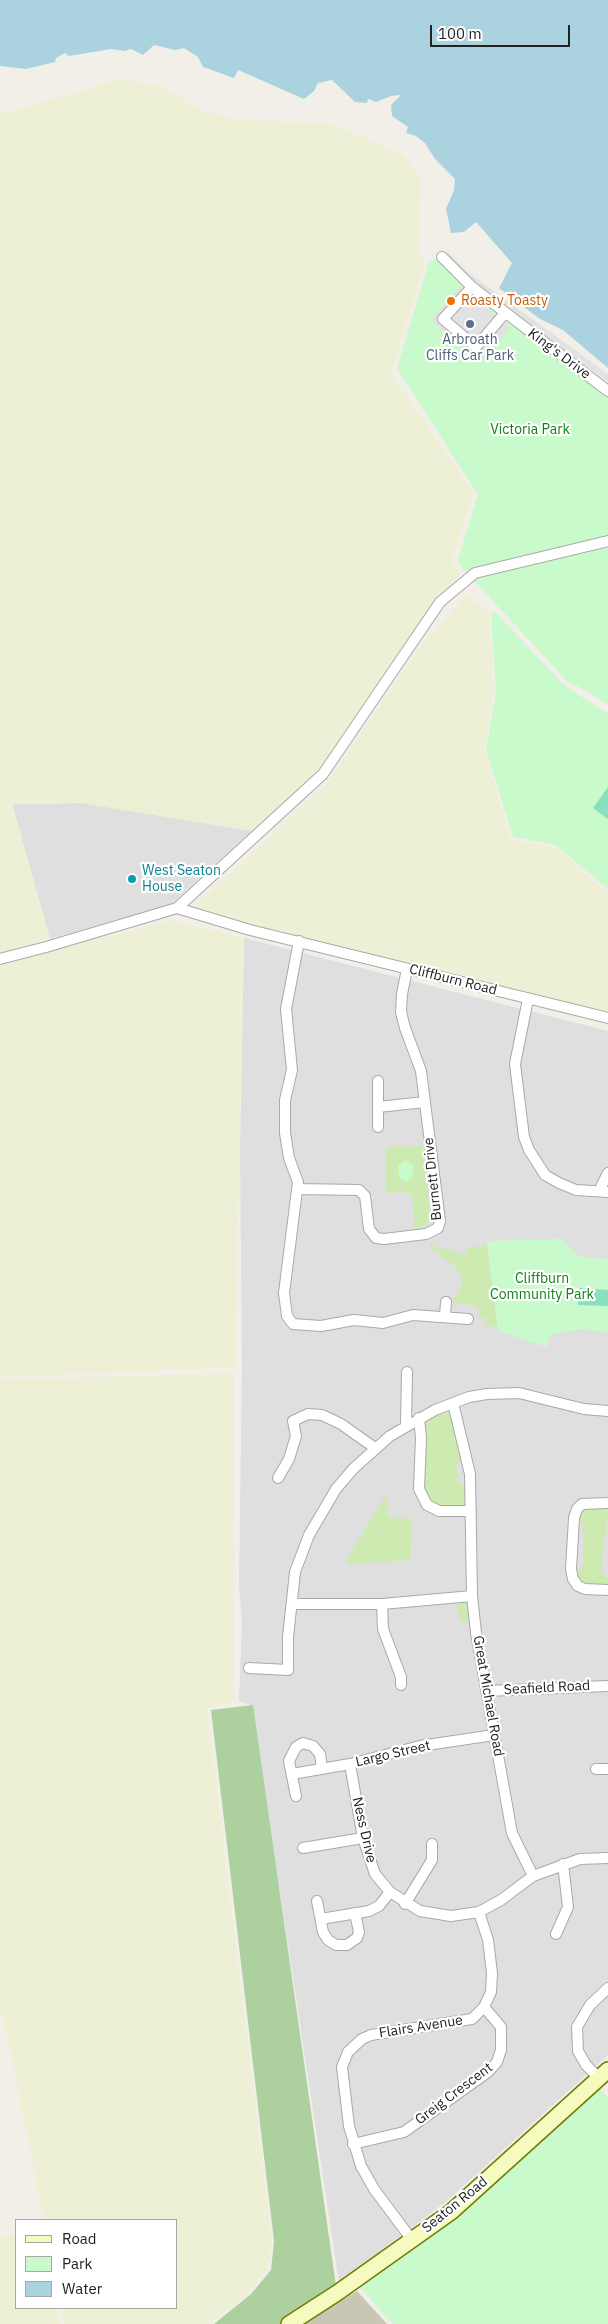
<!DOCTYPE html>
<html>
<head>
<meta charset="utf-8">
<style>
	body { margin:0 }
	#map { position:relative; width:608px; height:2324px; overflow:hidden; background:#f2efe9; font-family:"IBM Plex Sans",sans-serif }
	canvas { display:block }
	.legend { position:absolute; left:15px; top:2219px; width:162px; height:90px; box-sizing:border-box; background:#fff; border:1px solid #a7a7a7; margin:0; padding:6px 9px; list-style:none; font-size:15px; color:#222 }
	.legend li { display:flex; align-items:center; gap:10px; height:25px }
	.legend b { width:25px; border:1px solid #a7a7a7 }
	.scale { position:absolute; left:430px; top:25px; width:140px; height:22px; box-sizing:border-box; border:2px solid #222; border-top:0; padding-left:6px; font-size:15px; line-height:18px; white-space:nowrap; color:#222; -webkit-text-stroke:4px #fff; paint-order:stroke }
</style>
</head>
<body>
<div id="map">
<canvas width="608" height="2324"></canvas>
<ul class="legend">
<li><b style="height:6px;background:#f7fabf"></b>Road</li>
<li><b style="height:14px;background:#c8facc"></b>Park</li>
<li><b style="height:14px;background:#aad3df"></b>Water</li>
</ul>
<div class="scale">100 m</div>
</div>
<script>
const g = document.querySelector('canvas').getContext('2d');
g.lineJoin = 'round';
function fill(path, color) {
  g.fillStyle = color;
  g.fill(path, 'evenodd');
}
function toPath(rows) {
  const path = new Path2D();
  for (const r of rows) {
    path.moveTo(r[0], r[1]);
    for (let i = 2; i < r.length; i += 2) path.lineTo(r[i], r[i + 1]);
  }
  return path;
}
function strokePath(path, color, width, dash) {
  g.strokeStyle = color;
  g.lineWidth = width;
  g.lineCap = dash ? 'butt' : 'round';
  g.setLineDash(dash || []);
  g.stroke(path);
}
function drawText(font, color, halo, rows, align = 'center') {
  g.font = font + ' "IBM Plex Sans",sans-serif';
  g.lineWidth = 4.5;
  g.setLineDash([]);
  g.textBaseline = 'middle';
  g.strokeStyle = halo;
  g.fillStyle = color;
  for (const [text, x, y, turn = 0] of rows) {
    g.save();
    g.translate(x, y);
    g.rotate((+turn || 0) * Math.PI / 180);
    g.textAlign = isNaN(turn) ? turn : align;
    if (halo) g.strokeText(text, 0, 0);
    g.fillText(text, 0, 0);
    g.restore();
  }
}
fill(toPath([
	[82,803,227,827,252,831,171,904,50,939,12,804],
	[244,938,608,1031,608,2055,448,2200,339,2283,252,1706,239,1701,242,1622,239,1584,242,1368,240,1149]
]), '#e0dfdf');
fill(toPath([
	[357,2291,387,2324,303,2324]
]), '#c7c7b4');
fill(toPath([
	[121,79,162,87,203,111,232,119,333,124,404,155,421,178,418,250,425,263,391,373,473,493,452,563,461,574,433,604,386,669,320,771,252,831,82,803,12,804,50,939,0,953,0,112,7,113],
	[467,595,489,614,494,691,484,750,511,840,558,848,608,895,608,1014,190,911,325,786,426,639],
	[172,920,244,938,235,1367,0,1377,0,964],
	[234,1373,234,1701,207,1708,272,2242,267,2270,241,2300,208,2324,64,2324,61,2308,176,2308,176,2220,44,2220,3,2015,0,2016,0,1380],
	[16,2234,16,2308,57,2308,60,2324,0,2324,0,2237]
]), '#eef0d5');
fill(toPath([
	[422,1146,431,1216,426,1226,408,1229,415,1223,412,1195,404,1192,389,1193,386,1190,386,1147],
	[429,1242,439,1249,451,1249,459,1255,468,1253,468,1247,487,1246,497,1328,485,1324,485,1318,479,1317,478,1306,453,1303,453,1297,456,1296,462,1284,460,1274,456,1267,431,1248],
	[442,1412,451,1415,463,1461,456,1464,458,1482,465,1486,466,1496,465,1502,459,1508,437,1509,424,1495,426,1425,429,1418],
	[384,1498,388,1499,387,1517,412,1519,410,1560,347,1564,347,1559],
	[608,1508,601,1572,608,1579,608,1586,584,1586,574,1576,583,1565,583,1524,578,1518,587,1509],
	[463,1601,468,1604,472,1620,460,1622,456,1602]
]), '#cdebb0');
fill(toPath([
	[253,1705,337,2293,289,2324,214,2324,251,2294,271,2270,274,2241,211,1710]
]), '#add19e');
fill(toPath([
	[442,257,608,390,608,705,587,691,568,682,457,562,478,495,397,368,429,262],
	[494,611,564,685,608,714,608,889,556,845,513,837,486,750,496,692,491,614],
	[405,1160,413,1165,413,1176,407,1182,400,1179,399,1175,398,1165],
	[562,1239,580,1257,608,1259,608,1332,581,1329,551,1334,546,1347,498,1331,487,1241],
	[600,2089,608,2097,608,2324,393,2324,354,2281,451,2212]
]), '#c8facc');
fill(toPath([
	[608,787,608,819,593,808],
	[579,1288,608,1290,608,1306,578,1305]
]), '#88e0be');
fill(toPath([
	[448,252,469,273,608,374,608,382,465,278,444,256],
	[460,286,510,328,481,362,431,320]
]), '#e2e2e2');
fill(toPath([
	[0,0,608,0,608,368,563,330,540,319,499,288,512,263,476,222,464,232,451,233,446,209,454,190,455,179,435,159,425,143,416,136,406,133,408,127,392,116,391,105,401,95,391,96,376,102,368,99,367,103,355,102,332,80,318,83,314,91,304,99,238,70,234,78,203,67,198,57,184,48,175,50,154,45,143,55,131,49,125,51,111,49,69,56,65,53,56,58,55,62,26,69,0,66]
]), '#aad3df');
const street = toPath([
	[442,257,472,287,608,391],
	[472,287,443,319,476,347,505,313],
	[177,908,250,930,608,1018],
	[299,941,286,1009,292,1070,285,1100,285,1133,289,1158,298,1182,284,1293,287,1316,293,1324,321,1326,354,1320,383,1323,413,1315,468,1319],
	[0,959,46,947,177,908,323,774,440,602,475,573,608,541],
	[528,999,515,1064,524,1137,529,1150,545,1175,559,1183,576,1190,608,1192],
	[378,1081,378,1127],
	[378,1107,425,1102],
	[298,1189,359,1190,365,1196,369,1229,376,1238,384,1239,426,1234,438,1228,440,1221,421,1071,405,1028,401,1012,402,994,407,969],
	[599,1191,608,1173],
	[445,1316,446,1302],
	[453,1403,470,1474,472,1596,476,1633,512,1833,533,1876],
	[419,1418,421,1438,419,1489,427,1505,439,1511,471,1511],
	[406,1425,407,1372],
	[278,1478,289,1459,296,1436,293,1421,308,1414,322,1415,341,1424,375,1448],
	[608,1503,582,1504,577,1509,574,1518,571,1569,573,1579,578,1586,585,1589,608,1590],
	[292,1604,382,1604,472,1596],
	[382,1604,383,1629,401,1677,401,1685],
	[249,1668,288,1670,288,1637,295,1572,309,1535,336,1489,354,1468,390,1436,435,1410,469,1397,487,1394,519,1393,584,1409,608,1411],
	[486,1691,608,1686],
	[350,1764,363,1838,375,1874,390,1892,420,1911,451,1916,479,1912,501,1900,533,1876,580,1859,608,1858],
	[596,1769,608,1769],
	[292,1774,350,1764,420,1746,494,1735],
	[296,1796,289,1761,296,1747,303,1743,313,1746,320,1754,322,1769],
	[303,1848,363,1838],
	[317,1901,323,1932,328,1940,336,1945,347,1945,357,1938,359,1932,355,1913],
	[405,1904,432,1860,432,1844],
	[321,1919,369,1911,379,1906,390,1892],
	[556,1934,568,1907,563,1864],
	[599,2078,586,2065,578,2051,577,2027,590,2005,608,1988],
	[353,2144,404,2132,488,2072,497,2062,501,2050,501,2027,484,2007],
	[412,2240,374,2189,361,2166,349,2126,342,2067,348,2052,362,2039,371,2035,472,2019,484,2007,491,1992,492,1973,488,1940,479,1912]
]);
const secondary = toPath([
	[289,2324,337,2293,451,2212,608,2070]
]);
strokePath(street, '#a9a9a9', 12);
strokePath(secondary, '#707d05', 18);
strokePath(street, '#fff', 10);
strokePath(secondary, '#f7fabf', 15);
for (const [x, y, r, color] of [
	[451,301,5,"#e8710a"],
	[470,324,5,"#5c6f8a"],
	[132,879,5,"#0f9aa8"]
]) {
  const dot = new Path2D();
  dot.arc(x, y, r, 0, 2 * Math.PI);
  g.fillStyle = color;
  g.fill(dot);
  strokePath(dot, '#fff', 2);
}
drawText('14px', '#c56008', '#fff', [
	["Roasty Toasty",461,301]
], 'left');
drawText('14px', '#4e5e75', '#fff', [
	["Arbroath",470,340],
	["Cliffs Car Park",470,356]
]);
drawText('14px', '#222', '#fff', [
	["King's Drive",559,354,37],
	["Cliffburn Road",453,980,14],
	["Burnett Drive",433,1179,-96],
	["Seafield Road",547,1688,-3],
	["Great Michael Road",488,1696,80],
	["Largo Street",393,1754,-13],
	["Ness Drive",364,1830,77],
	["Flairs Avenue",421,2027,-9],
	["Greig Crescent",454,2094,-37],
	["Seaton Road",455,2205,-39]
]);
drawText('14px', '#0c8416', '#fff', [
	["Victoria Park",530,430],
	["Cliffburn",542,1279],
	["Community Park",542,1295]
]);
drawText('14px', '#0d838f', '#fff', [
	["West Seaton",142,871],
	["House",142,887]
], 'left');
</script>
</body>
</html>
